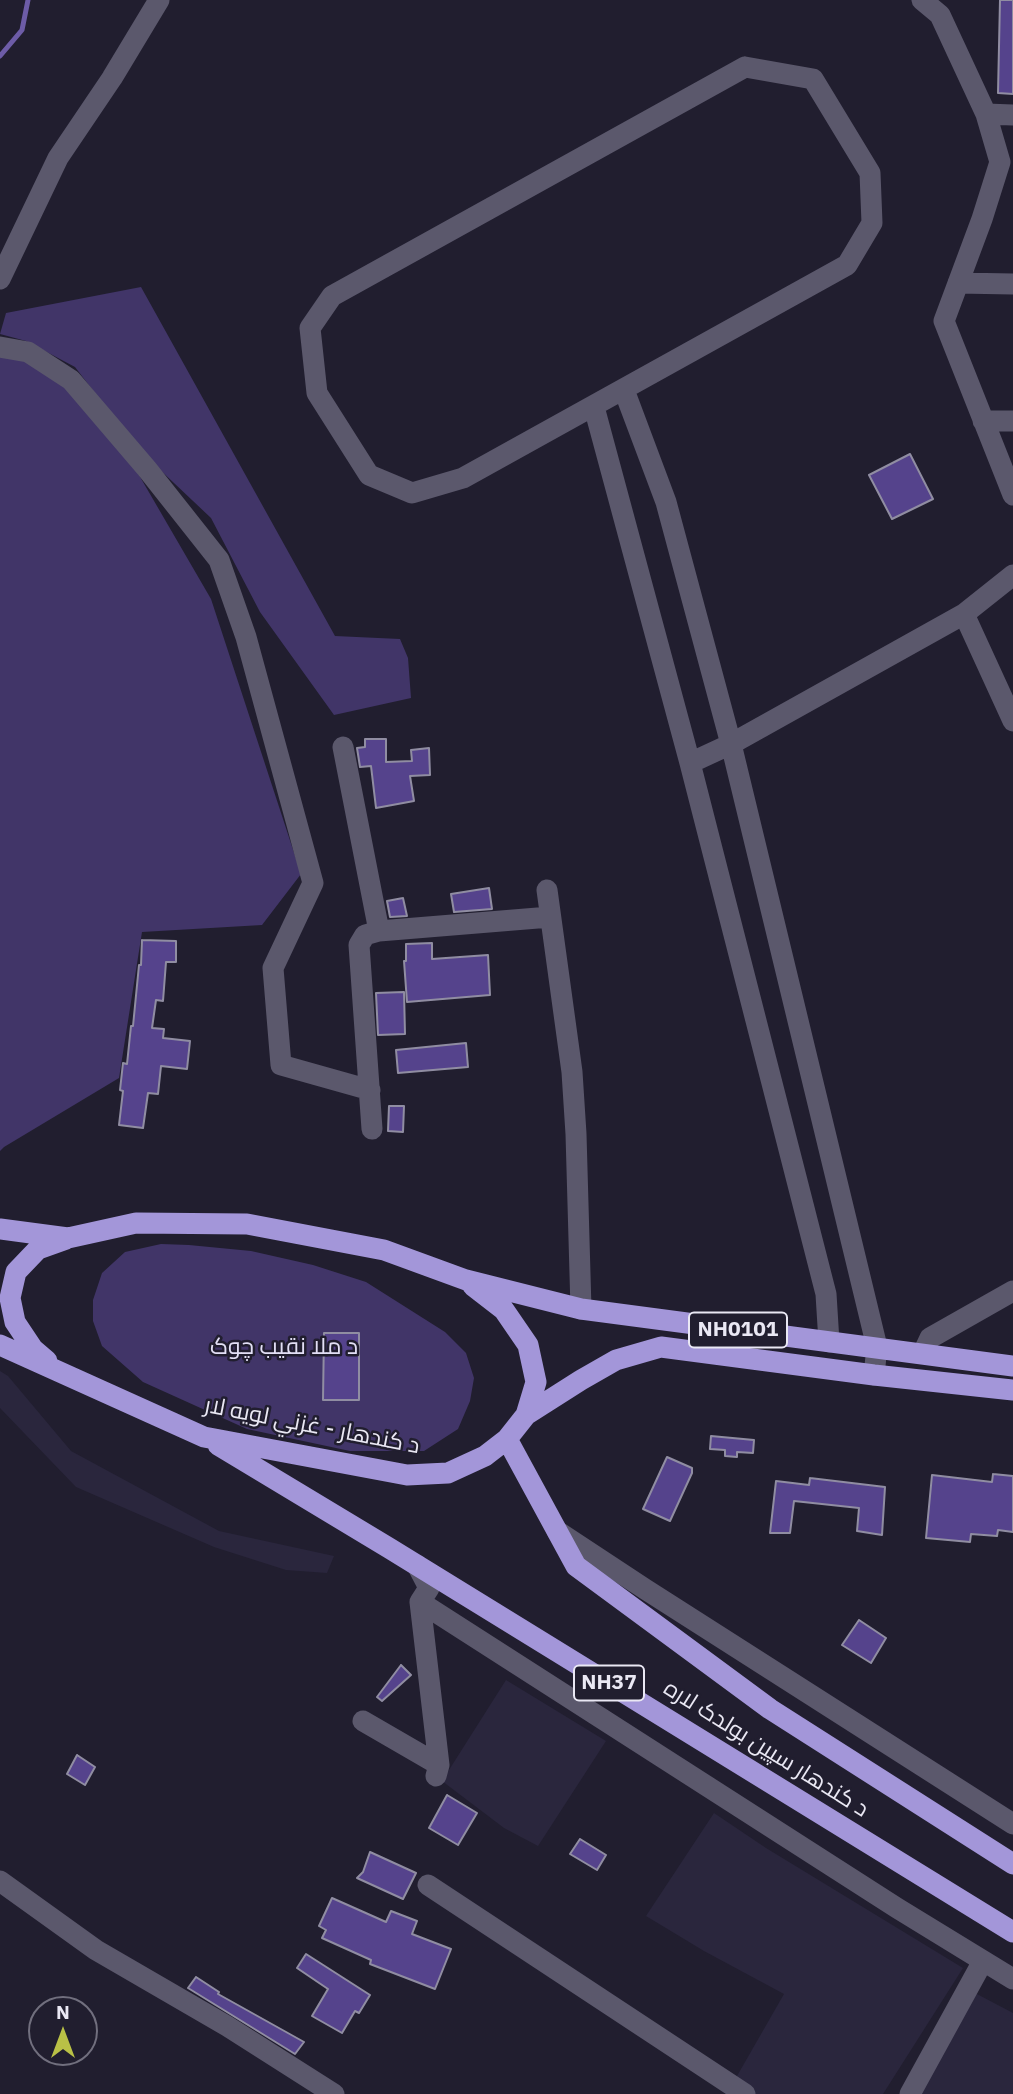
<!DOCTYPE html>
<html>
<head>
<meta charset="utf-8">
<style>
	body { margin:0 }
	#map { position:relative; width:1013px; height:2094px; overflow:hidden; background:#211e2f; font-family:"IBM Plex Sans",sans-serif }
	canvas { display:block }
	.north { position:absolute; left:28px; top:1996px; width:70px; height:70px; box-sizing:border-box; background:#211e2f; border:2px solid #716f7e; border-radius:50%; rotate:0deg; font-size:19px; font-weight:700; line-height:28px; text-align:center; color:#eae8f4 }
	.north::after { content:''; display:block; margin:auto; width:24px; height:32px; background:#b9c046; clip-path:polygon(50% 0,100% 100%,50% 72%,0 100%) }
</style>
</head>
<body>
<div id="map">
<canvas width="1013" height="2094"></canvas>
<div class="north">N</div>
</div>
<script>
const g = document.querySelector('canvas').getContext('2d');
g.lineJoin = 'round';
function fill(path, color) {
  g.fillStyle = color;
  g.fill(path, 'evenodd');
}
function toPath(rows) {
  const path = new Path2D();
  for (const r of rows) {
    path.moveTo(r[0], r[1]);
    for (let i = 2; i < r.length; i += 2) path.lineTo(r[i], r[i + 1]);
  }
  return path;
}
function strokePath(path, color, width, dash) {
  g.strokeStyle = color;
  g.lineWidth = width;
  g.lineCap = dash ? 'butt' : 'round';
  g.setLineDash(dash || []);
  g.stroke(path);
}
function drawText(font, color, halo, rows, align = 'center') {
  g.font = font + ' "IBM Plex Sans",Cairo,sans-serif';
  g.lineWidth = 5;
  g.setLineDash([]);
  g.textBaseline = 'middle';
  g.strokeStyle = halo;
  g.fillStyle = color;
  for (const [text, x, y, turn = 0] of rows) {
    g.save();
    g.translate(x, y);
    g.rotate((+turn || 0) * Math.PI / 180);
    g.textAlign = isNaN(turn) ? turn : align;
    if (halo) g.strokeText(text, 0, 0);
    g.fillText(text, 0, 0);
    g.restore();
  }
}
fill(toPath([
	[0,1371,8,1376,71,1451,219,1531,334,1556,327,1573,286,1570,214,1547,76,1487,0,1408],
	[506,1680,606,1741,538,1846,504,1828,442,1781],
	[714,1813,766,1848,963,1968,883,2094,750,2094,733,2083,784,1994,704,1951,646,1916],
	[975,1993,1013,2013,1013,2094,916,2094]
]), '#2a263d');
fill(toPath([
	[141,287,335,636,400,639,408,658,411,698,334,715,260,612,211,518,138,449,75,367,26,341,0,334,6,313],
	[0,353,40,361,125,451,211,599,301,874,262,925,142,932,119,1078,4,1147,0,1151],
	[161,1244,189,1245,251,1251,313,1265,366,1282,445,1332,466,1353,474,1378,470,1401,458,1429,424,1451,350,1451,247,1429,143,1382,102,1346,93,1321,93,1300,102,1273,125,1252]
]), '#413568');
strokePath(toPath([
	[0,56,22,30,28,0]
]), '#6d5ca7', 5);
const building = toPath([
	[1000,0,1013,0,1013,94,998,93,1000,0],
	[910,454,933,499,892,519,869,475,910,454],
	[365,739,386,739,386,762,412,761,411,750,429,748,430,775,410,776,414,801,376,808,371,766,360,767,357,748,365,747,365,739],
	[489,888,492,909,454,912,451,894,489,888],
	[403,898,407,916,390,917,387,901,403,898],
	[142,940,176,941,176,962,166,962,163,1001,156,1000,152,1028,164,1029,163,1038,190,1041,187,1069,161,1066,158,1094,148,1093,143,1128,119,1125,123,1091,120,1090,123,1063,127,1064,131,1026,133,1026,139,965,141,965,142,940],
	[432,943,432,959,488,955,490,995,407,1002,404,961,406,961,406,944,432,943],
	[404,992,405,1034,378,1035,376,993,404,992],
	[466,1043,468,1067,398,1073,396,1050,466,1043],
	[389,1106,404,1106,403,1132,388,1131,389,1106],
	[324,1333,359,1333,359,1400,323,1400,324,1333],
	[711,1436,754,1440,753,1453,737,1452,737,1457,725,1456,725,1450,710,1449,711,1436],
	[667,1457,692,1468,692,1473,670,1521,643,1509,667,1457],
	[993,1474,1013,1476,1013,1532,998,1530,997,1536,971,1534,970,1542,926,1538,932,1475,992,1482,993,1474],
	[810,1478,885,1487,882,1535,857,1531,859,1508,794,1501,790,1533,770,1533,776,1481,809,1485,810,1478],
	[859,1620,886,1638,871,1663,842,1645,859,1620],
	[401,1665,411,1675,382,1701,377,1697,401,1665],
	[77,1755,95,1767,85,1785,67,1774,77,1755],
	[447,1795,477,1813,458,1845,429,1828,447,1795],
	[580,1839,606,1855,597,1870,570,1854,580,1839],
	[370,1852,416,1873,403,1899,357,1878,363,1872,370,1852],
	[332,1898,386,1922,391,1911,417,1921,412,1934,451,1949,435,1989,370,1964,371,1960,322,1938,326,1930,319,1926,332,1898],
	[306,1954,370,1995,359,2013,355,2011,342,2033,312,2016,328,1989,297,1968,306,1954],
	[196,1977,219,1992,218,1994,304,2042,295,2054,188,1988,196,1977]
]);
fill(building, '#55438c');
strokePath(building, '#908da2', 2);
strokePath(toPath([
	[922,0,940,15,986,114,1000,162,982,219,944,321,1013,495],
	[745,67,813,79,870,173,872,223,847,265,463,478,412,493,369,475,317,393,310,328,332,296,745,67],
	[986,114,1013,115],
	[0,279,58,158,112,78,159,0],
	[958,283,1013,284],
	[0,347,28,352,71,380,147,469,219,560,246,637,313,883,273,968,281,1065,370,1090],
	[624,390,666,502,731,744,877,1347,874,1375],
	[594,407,690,763,826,1294,829,1342],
	[983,421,1013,421],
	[964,614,1013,721],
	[343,747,379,931],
	[690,763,731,744,964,614,1013,575],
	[547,890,572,1072,576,1134,581,1309],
	[372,1129,359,945,365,935,379,931,550,917],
	[923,1353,930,1338,1013,1291],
	[557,1531,645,1589,1013,1824],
	[417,1565,429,1588,420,1602,897,1908,1013,1979],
	[420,1602,439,1765,436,1776],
	[363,1721,439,1765],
	[0,1881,96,1950,227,2026,334,2094],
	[428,1885,745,2094],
	[910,2094,983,1961]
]), '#5b586c', 21);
strokePath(toPath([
	[0,1229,68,1238,136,1223,247,1224,384,1250,466,1280,581,1309,1013,1366],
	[473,1286,504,1310,528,1345,536,1382,526,1415],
	[0,1345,204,1437,407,1475,448,1473,485,1456,507,1439,526,1415,581,1380,616,1360,661,1347,874,1375,1013,1390],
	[47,1361,33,1349,15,1322,10,1298,16,1272,38,1249,66,1239],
	[507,1439,576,1566,770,1709,1013,1864],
	[218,1445,389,1548,1013,1932]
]), '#a396d9', 21);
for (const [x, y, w] of [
	[738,1330,98],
	[609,1683,70]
]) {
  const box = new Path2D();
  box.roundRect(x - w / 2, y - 17.5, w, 35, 5);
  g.fillStyle = '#211e2f';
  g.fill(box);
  strokePath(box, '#eae8f4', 2);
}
drawText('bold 21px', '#eae8f4', null, [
	["NH0101",738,1330],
	["NH37",609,1683]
]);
drawText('23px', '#e2dff5', '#211e2f', [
	["د ملا نقيب چوک",284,1347]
]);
drawText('23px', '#eae8f4', '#211e2f', [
	["د کندهار - غزني لويه لار",312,1426,11],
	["د کندهار سپین بولدک لاره",766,1749,32]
]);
</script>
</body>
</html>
